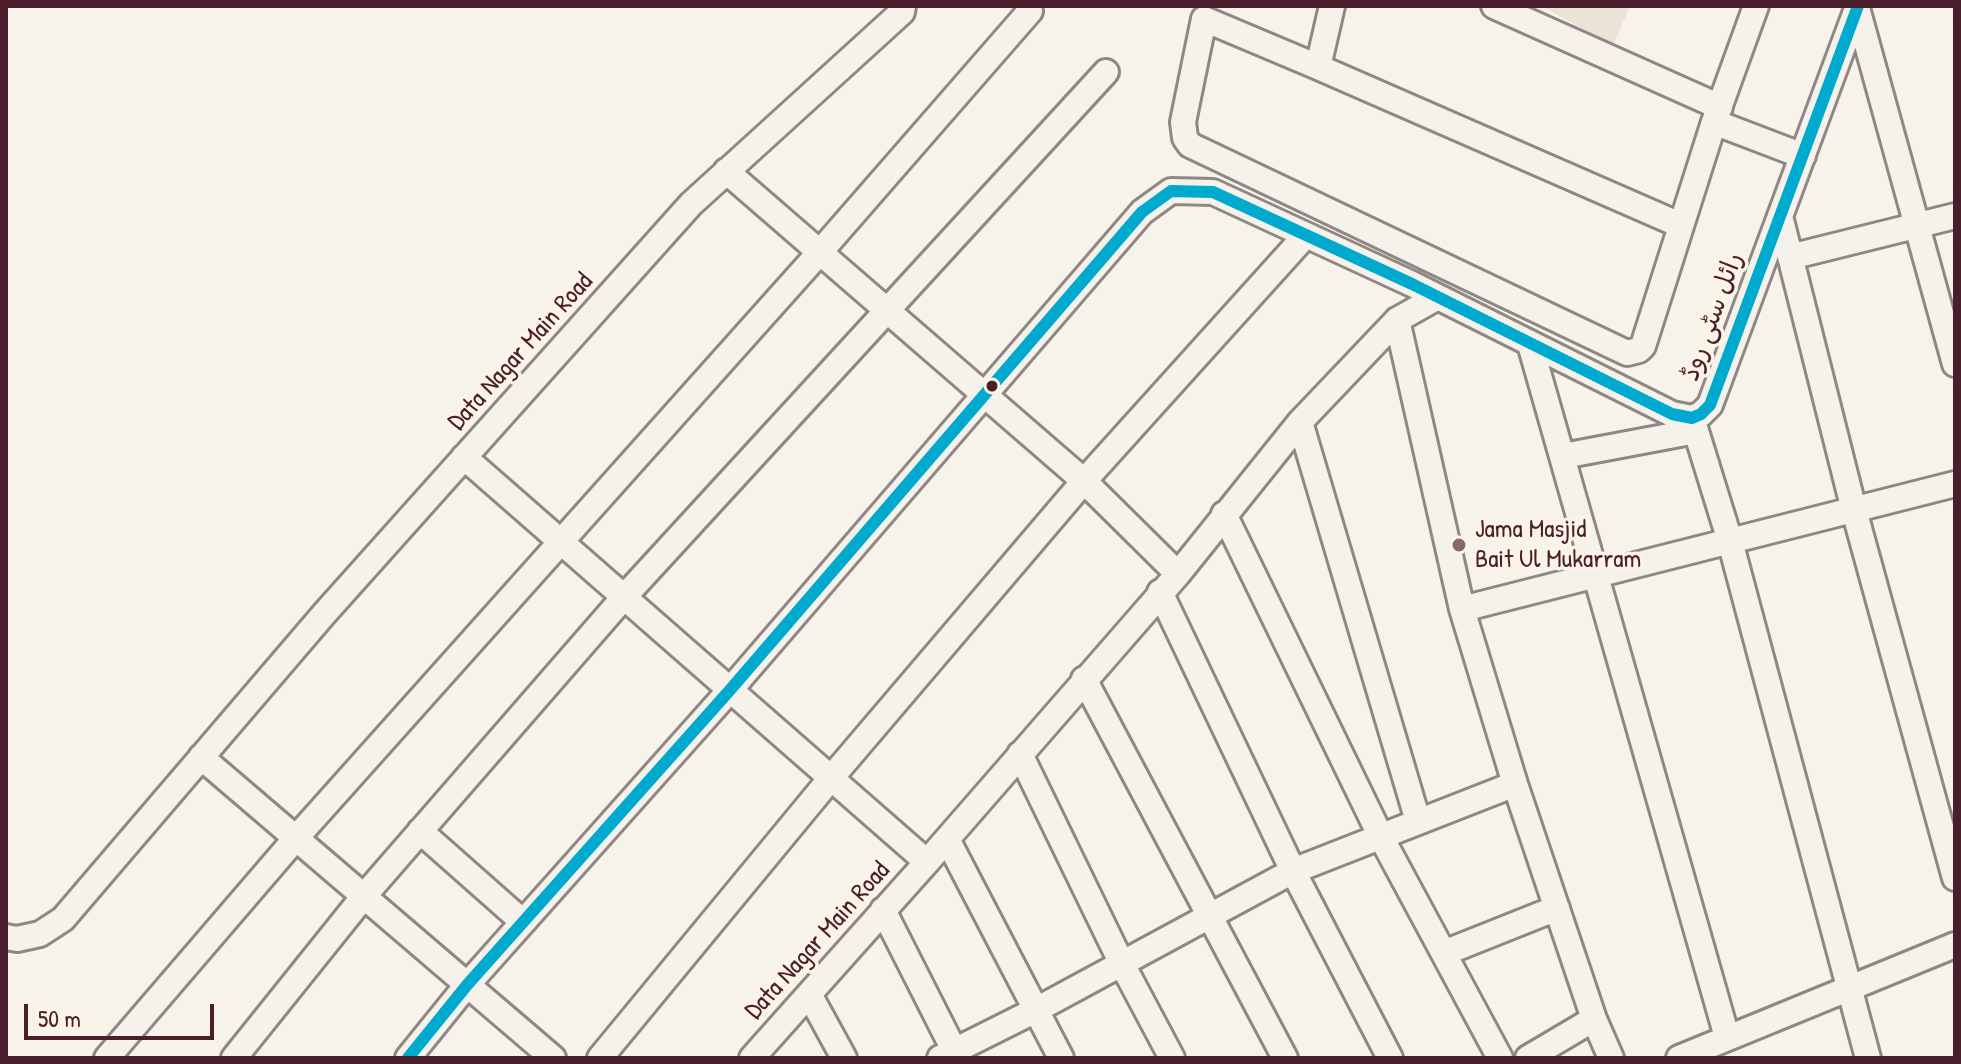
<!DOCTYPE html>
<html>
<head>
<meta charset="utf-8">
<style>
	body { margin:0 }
	#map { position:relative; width:1961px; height:1064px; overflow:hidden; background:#f7f3ea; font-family:"Patrick Hand",sans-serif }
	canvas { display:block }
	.frame { position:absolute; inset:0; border:8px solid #4a1f2b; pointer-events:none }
	.scale { position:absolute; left:24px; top:1004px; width:190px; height:36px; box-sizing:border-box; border:4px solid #4a1f2b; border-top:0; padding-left:10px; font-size:24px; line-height:28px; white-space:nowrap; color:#4a1f2b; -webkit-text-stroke:6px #fcf5e5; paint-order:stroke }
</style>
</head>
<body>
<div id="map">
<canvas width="1961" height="1064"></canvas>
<div class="frame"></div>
<div class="scale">50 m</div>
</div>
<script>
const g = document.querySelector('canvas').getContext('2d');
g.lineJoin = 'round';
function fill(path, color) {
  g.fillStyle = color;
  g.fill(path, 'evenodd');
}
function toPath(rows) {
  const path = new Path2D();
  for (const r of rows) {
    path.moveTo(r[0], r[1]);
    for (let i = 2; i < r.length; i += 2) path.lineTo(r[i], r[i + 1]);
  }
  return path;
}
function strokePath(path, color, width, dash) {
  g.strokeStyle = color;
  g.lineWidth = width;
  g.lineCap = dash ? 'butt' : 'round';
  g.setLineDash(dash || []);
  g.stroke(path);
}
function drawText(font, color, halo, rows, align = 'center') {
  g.font = font + ' "Patrick Hand","Playpen Sans Arabic",sans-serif';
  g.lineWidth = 7;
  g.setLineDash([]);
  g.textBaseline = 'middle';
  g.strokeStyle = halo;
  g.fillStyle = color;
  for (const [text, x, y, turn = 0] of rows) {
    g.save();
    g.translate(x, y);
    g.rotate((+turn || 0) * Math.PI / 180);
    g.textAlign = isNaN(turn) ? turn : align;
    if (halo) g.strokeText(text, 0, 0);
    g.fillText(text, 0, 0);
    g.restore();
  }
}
fill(toPath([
	[1541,6,1630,6,1613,46]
]), '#ebe2d8');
const street = toPath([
	[1332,6,1318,67,1204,19,1183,122,1185,138,1190,145,1627,353,1639,350,1643,346,1714,122],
	[1494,6,1720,107],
	[1756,6,1714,122,1803,156],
	[1857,8,1955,364],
	[1318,67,1680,225],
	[726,171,1084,481,1178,574],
	[1780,216,1854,510,1955,878],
	[1790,257,1955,216],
	[1397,320,1462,609,1515,784,1594,1019,1611,1058],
	[1530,344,1727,1037],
	[1692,418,1730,541,1868,1058],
	[1300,422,1418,821],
	[1563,456,1696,431],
	[464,457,927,862,1178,574,1300,422,1397,320,1436,298],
	[1224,514,1380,835,1500,1058],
	[1160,592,1293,871,1390,1058],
	[1462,609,1955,484],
	[1084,679,1285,1058],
	[1020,754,1122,964,1172,1058],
	[201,757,553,1058],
	[420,831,523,922],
	[947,839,1061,1058],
	[883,910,958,1058],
	[6,937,17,939,40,934,63,919,324,614,691,204,902,12,903,6],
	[1444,953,1557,908],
	[809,994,844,1058],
	[107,1058,296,838,820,252,1030,11],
	[234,1058,364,896,624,597,1106,72],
	[408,1058,467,985,730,690,1142,212,1171,191,1213,192,1412,284,1672,414,1692,418,1701,414,1710,405,1858,6],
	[600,1058,831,778,1084,481,1306,235],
	[752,1058,927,862],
	[940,1058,1036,1010,1293,871,1515,784],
	[1528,1058,1594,1019],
	[1679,1058,1955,945]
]);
strokePath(street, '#908684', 30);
strokePath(street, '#f5f2ec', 24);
strokePath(toPath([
	[408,1058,467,985,730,690,1142,212,1171,191,1213,192,1412,284,1672,414,1692,418,1701,414,1710,405,1858,6]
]), '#00a9ce', 12);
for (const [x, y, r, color] of [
	[992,386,7,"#4a1f2b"],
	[1459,545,8,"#87696e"]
]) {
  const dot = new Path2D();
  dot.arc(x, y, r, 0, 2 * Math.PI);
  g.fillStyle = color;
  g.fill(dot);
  strokePath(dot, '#fcf5e5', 3);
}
drawText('26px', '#4a1f2b', '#fcf5e5', [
	["رائل سٹی روڈ",1713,317,-70],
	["Data Nagar Main Road",521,352,-48],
	["Data Nagar Main Road",818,941,-48]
]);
drawText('26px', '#4a1f2b', '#fcf5e5', [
	["Jama Masjid",1475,530],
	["Bait Ul Mukarram",1475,560]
], 'left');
</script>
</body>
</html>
